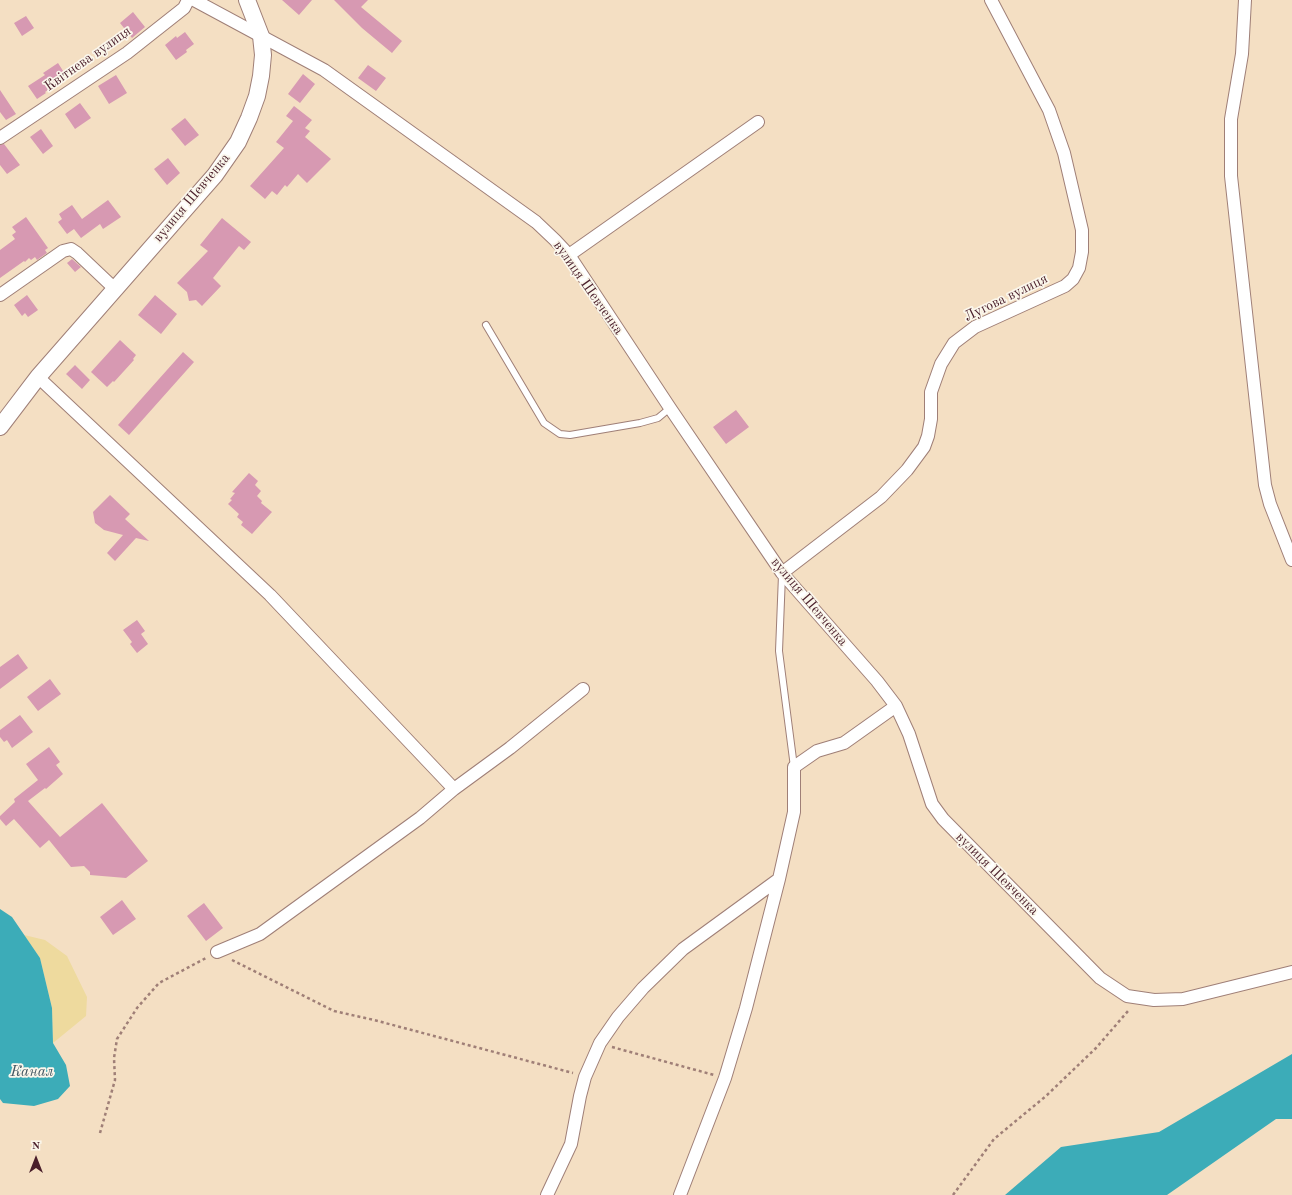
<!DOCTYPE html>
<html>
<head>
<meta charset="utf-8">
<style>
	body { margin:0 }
	#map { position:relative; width:1292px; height:1195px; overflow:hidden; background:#f4dfc3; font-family:"Old Standard TT",serif }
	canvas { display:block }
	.north { position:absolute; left:16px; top:1139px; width:40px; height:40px; -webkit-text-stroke:3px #fbf7ec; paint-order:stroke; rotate:0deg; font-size:11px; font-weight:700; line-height:16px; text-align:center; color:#4a1f2b }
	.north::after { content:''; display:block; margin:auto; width:14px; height:18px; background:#4a1f2b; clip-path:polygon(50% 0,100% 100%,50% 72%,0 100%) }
</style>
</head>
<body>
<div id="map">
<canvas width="1292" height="1195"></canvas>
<div class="north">N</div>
</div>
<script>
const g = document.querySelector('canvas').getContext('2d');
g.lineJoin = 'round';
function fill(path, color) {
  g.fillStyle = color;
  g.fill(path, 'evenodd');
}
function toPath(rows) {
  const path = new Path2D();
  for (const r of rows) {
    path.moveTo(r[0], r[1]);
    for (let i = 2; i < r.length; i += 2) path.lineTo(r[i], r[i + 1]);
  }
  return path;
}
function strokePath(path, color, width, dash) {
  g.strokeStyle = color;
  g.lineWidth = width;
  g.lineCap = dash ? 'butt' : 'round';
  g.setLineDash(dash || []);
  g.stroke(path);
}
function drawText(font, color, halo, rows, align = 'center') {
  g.font = font + ' "Old Standard TT",serif';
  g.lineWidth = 3.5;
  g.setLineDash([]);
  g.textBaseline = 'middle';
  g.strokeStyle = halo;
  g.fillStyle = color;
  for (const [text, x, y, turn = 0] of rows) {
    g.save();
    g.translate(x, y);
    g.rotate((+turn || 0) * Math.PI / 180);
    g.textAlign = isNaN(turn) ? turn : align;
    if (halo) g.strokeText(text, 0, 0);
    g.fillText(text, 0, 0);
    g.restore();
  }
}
fill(toPath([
	[24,935,45,940,67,956,87,997,86,1016,53,1043,52,1008,40,958]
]), '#eeda9e');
fill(toPath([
	[0,909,12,917,40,958,52,1008,53,1043,66,1065,70,1086,58,1099,34,1106,3,1103,0,1099],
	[1292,1054,1292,1119,1276,1119,1167,1195,1005,1195,1061,1147,1159,1132]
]), '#3cacb8');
fill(toPath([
	[282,0,312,0,299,15],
	[334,0,368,0,361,7,402,41,392,53,362,28],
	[133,12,145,27,132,38,120,23],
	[26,16,34,28,22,36,14,23],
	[185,32,194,44,186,50,187,52,176,60,165,45,176,36,177,38],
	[58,63,67,77,45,92,46,93,37,99,28,86,45,75,43,73],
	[368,65,386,78,376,91,358,78],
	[303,74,315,84,300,103,288,94],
	[116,75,127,93,109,104,98,86],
	[0,90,16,114,6,120,0,112],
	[80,103,91,118,75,129,65,114],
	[294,106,312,120,305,128,310,131,305,137,331,159,307,183,298,174,287,187,285,185,277,195,272,191,265,199,250,186,284,148,276,142,293,121,286,116],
	[185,118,199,135,185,146,171,129],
	[41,129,53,146,43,154,30,137],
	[4,144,20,165,7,174,0,165,0,145],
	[168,158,180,173,167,185,154,169],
	[108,200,121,217,103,229,100,224,81,238,74,229,67,234,58,222,62,219,59,214,72,205,82,219],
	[26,217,48,248,45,250,47,253,37,260,35,257,31,260,29,258,25,262,24,261,0,278,0,250,15,239,12,235,16,232,12,227],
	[222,218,251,242,244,250,239,246,213,278,221,286,202,306,196,300,189,301,187,292,177,283,208,251,200,245],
	[72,259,81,267,75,272,67,263],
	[27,295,38,310,28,317,25,313,22,316,14,305],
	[155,295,177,314,161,334,138,315],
	[120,340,136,355,133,359,134,360,114,382,113,381,107,387,91,372],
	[183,352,194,362,129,435,118,425],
	[75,365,90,380,82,389,66,374],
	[736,410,749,427,726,444,713,427],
	[249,473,258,481,255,485,261,491,257,496,262,501,261,503,272,512,252,534,241,525,243,522,237,517,239,514,228,504,232,500,230,499,235,493,232,492],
	[110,495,130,514,125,519,149,541,136,538,115,561,107,553,123,535,104,530,95,523,93,512],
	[137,620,145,631,141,634,148,644,137,653,130,644,132,642,123,630],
	[18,654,28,668,0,689,0,667],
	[50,679,61,694,38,711,27,697],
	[20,715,33,732,12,748,7,740,4,742,0,737,0,730],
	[49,747,60,762,56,765,63,774,46,789,45,788,28,801,60,837,102,803,148,861,126,878,90,875,90,872,84,866,71,867,49,840,40,848,14,819,6,826,0,819,0,816,15,802,14,799,38,780,26,764],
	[122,900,136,919,113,935,100,917],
	[204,903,223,928,206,941,187,916]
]), '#d799b2');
const service = toPath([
	[486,325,544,423,560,434,570,435,640,423,658,418,670,408],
	[782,575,779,651,794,767]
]);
const minor = toPath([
	[194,0,324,70,536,222,555,240,569,255,670,408,782,573,877,681,896,706,909,734,932,804,943,819,1100,978,1127,996,1154,1000,1183,999,1292,972],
	[1245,0,1242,54,1231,119,1231,176,1265,485,1270,504,1292,560],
	[0,138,127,53,184,8,188,0],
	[569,255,758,122],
	[0,295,63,251,71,249,77,253,115,289],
	[38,377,270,595,454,789,510,748,583,689],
	[782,573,881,497,907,470,924,447,928,436,931,419,931,392,941,364,954,343,975,327,1065,286,1073,279,1079,268,1082,252,1082,230,1064,153,1049,110,991,0],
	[217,952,260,934,420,818,454,789],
	[547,1195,571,1144,580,1096,585,1077,600,1043,618,1017,643,988,683,949,779,879],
	[680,1195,725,1078,746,1008,779,879,794,812,794,767,817,751,844,743,896,706]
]);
const tertiary = toPath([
	[0,427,38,377,215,175,238,142,249,118,257,96,261,76,263,55,261,36,247,0]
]);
strokePath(service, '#9f7f77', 8);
strokePath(minor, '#9f7f77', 14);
strokePath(tertiary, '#9f7f77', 18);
strokePath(toPath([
	[232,960,334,1011,374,1020,573,1073],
	[612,1047,714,1075],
	[100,1133,115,1080,114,1058,117,1039,137,1008,159,983,206,958],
	[953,1195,994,1139,1046,1096,1096,1048,1128,1011,1128,1009]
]), '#9f7f77', 2.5, [3, 3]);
strokePath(service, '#fff', 6);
strokePath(minor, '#fff', 12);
strokePath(tertiary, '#fff', 16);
drawText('14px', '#4a1f2b', '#fbf7ec', [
	["Квітнева вулиця",88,59,-35],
	["вулиця Шевченка",192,198,-50],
	["вулиця Шевченка",588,288,55],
	["Лугова вулиця",1006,298,-26],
	["вулиця Шевченка",809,602,50],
	["вулиця Шевченка",997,874,45]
]);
drawText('italic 15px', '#445763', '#fbf7ec', [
	["Канал",32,1072]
]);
</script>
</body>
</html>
